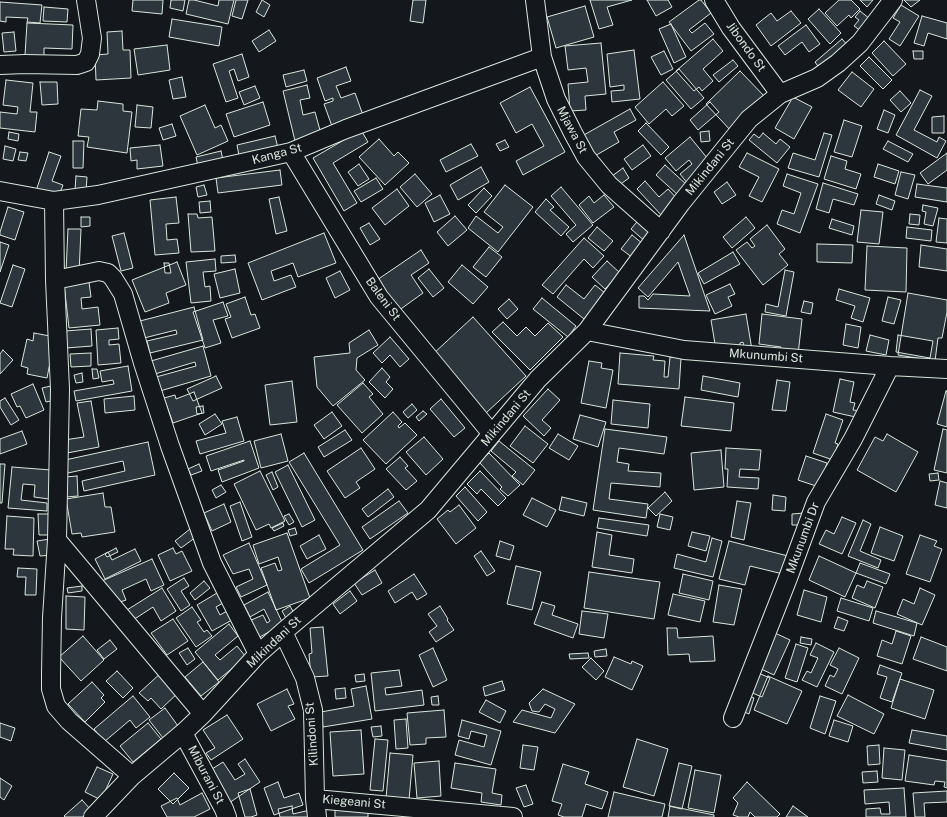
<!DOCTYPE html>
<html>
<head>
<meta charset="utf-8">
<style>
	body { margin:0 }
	canvas { display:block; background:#14181c }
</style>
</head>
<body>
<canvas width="947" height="817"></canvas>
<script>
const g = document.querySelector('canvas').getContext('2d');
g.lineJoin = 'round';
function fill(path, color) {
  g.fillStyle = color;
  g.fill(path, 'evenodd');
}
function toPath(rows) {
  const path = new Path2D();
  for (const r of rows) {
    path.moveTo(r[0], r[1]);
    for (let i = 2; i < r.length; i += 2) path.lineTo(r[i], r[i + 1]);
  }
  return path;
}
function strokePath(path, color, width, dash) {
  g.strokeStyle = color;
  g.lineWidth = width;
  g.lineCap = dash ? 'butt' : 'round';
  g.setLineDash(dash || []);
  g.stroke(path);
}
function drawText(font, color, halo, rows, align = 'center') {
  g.font = font + ' "Public Sans",sans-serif';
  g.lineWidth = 3;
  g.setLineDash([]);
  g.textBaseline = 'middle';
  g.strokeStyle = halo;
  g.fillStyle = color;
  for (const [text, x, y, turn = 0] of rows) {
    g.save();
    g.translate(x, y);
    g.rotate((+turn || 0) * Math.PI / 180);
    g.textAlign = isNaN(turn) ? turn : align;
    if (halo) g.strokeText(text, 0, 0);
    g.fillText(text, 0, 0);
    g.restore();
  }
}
const building = toPath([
	[133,0,163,0,162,14,132,11,133,0],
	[171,0,185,0,183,11,170,8,171,0],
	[189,0,194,0,218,6,219,0,234,0,228,24,186,14,189,0],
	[236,0,248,0,242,19,232,16,236,0],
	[262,0,270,5,264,17,256,12,262,0],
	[413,0,426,0,423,23,410,21,413,0],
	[590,0,632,0,607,7,613,25,599,29,590,0],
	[647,0,668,0,672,7,656,16,647,0],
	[699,0,701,0,711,13,689,30,692,33,705,23,714,34,691,51,669,22,699,0],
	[839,0,851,0,860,9,851,18,849,15,837,26,825,13,839,0],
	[860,0,873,0,867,7,860,0],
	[904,0,920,0,911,7,904,0],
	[0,2,42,5,40,23,27,22,28,18,6,17,6,22,0,21,0,2],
	[901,5,919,16,900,46,889,39,900,22,893,18,901,5],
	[585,6,594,37,556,48,547,17,585,6],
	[44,7,68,9,67,22,43,21,44,7],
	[819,9,841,33,830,44,808,19,819,9],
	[791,11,801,23,771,46,756,25,771,13,777,21,791,11],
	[860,11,870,19,861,31,854,26,859,20,855,17,860,11],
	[922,16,947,23,947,39,928,33,924,46,914,43,922,16],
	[172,19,222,27,219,46,169,37,172,19],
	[27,23,73,25,72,49,44,48,44,56,25,55,27,23],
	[671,24,686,57,674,63,659,29,671,24],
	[806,25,820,44,809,52,802,42,785,55,778,46,806,25],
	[269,30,276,41,259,52,252,41,269,30],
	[122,31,123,50,130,50,131,78,96,80,95,55,108,54,107,32,122,31],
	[14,32,16,51,4,52,2,33,14,32],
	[713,39,723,51,703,69,713,81,702,91,699,87,694,91,676,71,713,39],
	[842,39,850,48,822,72,815,62,842,39],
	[884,41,906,64,893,76,872,53,884,41],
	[601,43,606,94,585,96,586,110,570,111,568,84,588,82,586,68,568,70,565,46,601,43],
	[167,45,170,70,138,75,134,49,167,45],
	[634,50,640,99,612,102,611,91,624,90,624,85,610,87,607,54,634,50],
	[664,51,673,69,661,75,651,57,664,51],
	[913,51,923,51,923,59,914,59,913,51],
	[242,54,249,77,238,81,234,69,229,71,238,98,226,102,213,64,242,54],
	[869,57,892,80,883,89,860,66,869,57],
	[733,60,738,66,719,82,713,75,733,60],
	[346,67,351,81,336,86,341,98,355,93,364,118,333,129,324,104,333,101,333,98,325,101,317,78,346,67],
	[679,69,704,98,691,109,666,80,679,69],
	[304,70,307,81,286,87,283,75,304,70],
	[740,71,767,99,732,132,706,104,740,71],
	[852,72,874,89,861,107,838,90,852,72],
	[182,77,186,97,173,99,169,80,182,77],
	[6,80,33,83,30,112,37,112,35,132,0,128,0,112,17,114,18,107,3,105,6,80],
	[40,82,57,82,58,104,42,105,40,82],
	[663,82,684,106,672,116,666,109,649,124,635,107,663,82],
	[307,85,310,98,300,100,303,115,315,112,321,134,295,141,283,91,307,85],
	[255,86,260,98,244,105,239,92,255,86],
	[530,87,565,152,523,175,516,161,544,146,532,124,516,133,500,103,530,87],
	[920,90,932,96,914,130,937,142,939,137,946,141,937,158,896,135,920,90],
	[900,91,911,103,901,112,890,100,900,91],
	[793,97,812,107,794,139,775,128,793,97],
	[98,101,123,104,123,111,132,112,127,153,87,147,89,137,78,136,81,109,97,110,98,101],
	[263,102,270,125,234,137,226,114,263,102],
	[710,102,719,112,698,130,690,120,710,102],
	[137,105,153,107,151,128,135,127,137,105],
	[205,105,215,128,221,125,228,141,197,155,180,116,205,105],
	[630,109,636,120,614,132,619,142,593,157,582,136,630,109],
	[884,110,895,115,888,133,877,129,884,110],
	[944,116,944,133,932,133,932,117,944,116],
	[844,120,862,126,852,157,834,152,844,120],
	[646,123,669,147,661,155,638,131,646,123],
	[172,124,176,136,163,140,159,128,172,124],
	[361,130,368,142,333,163,357,203,344,211,313,158,361,130],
	[709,131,710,141,701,142,700,132,709,131],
	[9,132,19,134,18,141,8,139,9,132],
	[763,133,776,144,780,139,790,147,777,163,749,140,754,134,759,138,763,133],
	[824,133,832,135,819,177,788,168,793,153,815,160,824,133],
	[275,136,279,152,240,161,237,145,275,136],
	[690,137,712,164,688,184,680,174,692,164,689,160,676,171,665,158,690,137],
	[379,139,394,156,398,152,409,163,385,185,359,157,379,139],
	[505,140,509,147,500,151,496,144,505,140],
	[73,141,84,141,83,168,73,168,73,141],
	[888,141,913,154,908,162,883,149,888,141],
	[471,144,478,156,446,172,440,160,471,144],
	[160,145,163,166,137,169,137,160,131,161,130,148,160,145],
	[643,145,651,156,632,170,624,159,643,145],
	[5,146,16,149,13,161,3,159,5,146],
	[221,151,224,165,199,171,196,157,221,151],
	[20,152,28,153,26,161,18,160,20,152],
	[49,152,61,156,52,181,63,185,58,198,36,191,49,152],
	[747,153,779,169,762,202,749,196,759,177,739,167,747,153],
	[947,153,947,170,928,184,920,173,947,153],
	[831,156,847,161,845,169,861,174,856,189,824,179,831,156],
	[359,164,369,179,358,186,348,172,359,164],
	[878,164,899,171,895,184,874,177,878,164],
	[665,165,687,185,678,195,656,175,665,165],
	[481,167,489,182,458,200,450,185,481,167],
	[623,168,629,178,618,186,612,176,623,168],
	[280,170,282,185,218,193,216,178,280,170],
	[901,172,915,175,908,199,895,195,901,172],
	[415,174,432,194,417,207,400,187,415,174],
	[787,174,818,184,800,233,777,224,782,210,794,214,801,193,783,186,787,174],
	[76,176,87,177,86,191,75,190,76,176],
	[376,178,383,189,361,202,354,191,376,178],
	[645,181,659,197,668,189,680,202,663,217,637,189,645,181],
	[727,182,736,195,722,204,714,192,727,182],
	[823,183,858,194,854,205,833,199,829,213,816,209,823,183],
	[917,184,947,188,947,202,915,197,917,184],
	[204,185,207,195,198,197,196,187,204,185],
	[505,185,533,207,498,252,468,228,476,216,498,233,503,227,484,212,505,185],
	[561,187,593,225,573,242,566,234,576,225,551,196,561,187],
	[484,188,492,196,476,213,468,205,484,188],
	[397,189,409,206,385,225,372,208,397,189],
	[440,195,450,214,434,222,425,203,440,195],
	[604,195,614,207,593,223,579,205,589,196,594,203,604,195],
	[879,195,895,201,892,210,876,204,879,195],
	[176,197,179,223,166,224,167,240,177,239,179,253,155,255,150,200,176,197],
	[279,197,287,231,276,234,269,199,279,197],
	[546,199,554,207,550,210,569,227,561,236,535,212,546,199],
	[210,201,211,212,200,213,199,202,210,201],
	[923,205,938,208,933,226,924,224,926,212,922,211,923,205],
	[8,207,24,212,15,240,0,235,0,232,8,207],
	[861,210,883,212,879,244,857,242,861,210],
	[188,214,197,214,198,218,212,217,215,251,191,252,188,214],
	[910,214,920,215,919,225,909,224,910,214],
	[455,216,467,230,448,246,437,232,455,216],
	[81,217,90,217,90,226,81,227,81,217],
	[641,217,657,230,647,243,631,229,641,217],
	[746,217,755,228,732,248,723,237,746,217],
	[939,218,947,219,947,243,936,242,939,218],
	[832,219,854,226,852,235,829,228,832,219],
	[369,223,380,239,370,245,360,228,369,223],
	[767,225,785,249,779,254,788,265,763,285,736,250,747,242,752,248,755,246,750,239,767,225],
	[597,227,613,241,604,251,588,238,597,227],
	[907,227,932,230,931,241,906,238,907,227],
	[68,229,81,229,79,273,66,272,68,229],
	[124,233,133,268,121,271,112,236,124,233],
	[324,233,336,263,298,277,293,263,271,271,274,281,291,275,296,287,262,300,248,263,324,233],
	[632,235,643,244,633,258,621,249,632,235],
	[684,235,710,311,639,308,639,296,644,296,648,300,653,294,690,296,678,262,648,297,638,288,684,235],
	[584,238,604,256,593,268,584,259,553,294,542,285,584,238],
	[0,242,9,245,0,272,0,242],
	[817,244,853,245,852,263,817,262,817,244],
	[921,245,947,249,947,271,919,267,921,245],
	[867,246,907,248,906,292,865,290,867,246],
	[489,247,502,257,486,277,473,267,489,247],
	[421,250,429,263,411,275,423,293,398,311,377,280,421,250],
	[733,252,740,264,704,284,698,273,733,252],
	[235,255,236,262,221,263,221,256,235,255],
	[215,259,216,271,203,272,205,287,210,286,211,301,191,303,186,262,215,259],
	[607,261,620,273,605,289,592,277,607,261],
	[177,262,186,285,166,293,169,303,145,312,132,280,177,262],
	[164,263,169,263,171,273,165,273,164,263],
	[13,265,25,269,12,307,0,303,13,265],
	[462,265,488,287,473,304,448,282,462,265],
	[235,269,240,293,220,298,214,274,235,269],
	[429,269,444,288,433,297,418,278,429,269],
	[785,270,794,272,786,316,765,312,766,304,778,307,785,270],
	[340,271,350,290,335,298,326,278,340,271],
	[89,282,91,297,81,298,82,309,98,307,100,325,69,328,64,284,89,282],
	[730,284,735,294,728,297,732,306,715,314,706,295,730,284],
	[566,285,584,299,595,285,605,293,584,319,557,297,566,285],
	[839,289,870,298,863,322,851,318,855,306,836,300,839,289],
	[908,293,947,300,947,312,942,338,938,338,935,361,898,355,908,293],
	[245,297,251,315,255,314,260,328,232,338,225,319,231,317,226,304,245,297],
	[888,297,901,300,894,324,882,321,888,297],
	[542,298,576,326,568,337,533,309,542,298],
	[509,299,518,309,507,319,498,309,509,299],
	[804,301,813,303,811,314,801,312,804,301],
	[223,302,228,316,213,320,221,343,205,348,193,312,223,302],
	[194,307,203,340,150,353,147,341,177,334,176,330,144,338,140,321,194,307],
	[746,314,752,350,745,351,743,342,740,343,740,346,716,350,711,320,746,314],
	[762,314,802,319,798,355,780,353,781,347,759,344,762,314],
	[473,317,526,376,486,413,433,354,473,317],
	[503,322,517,336,526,327,535,336,548,323,563,337,530,370,492,332,503,322],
	[846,324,861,327,858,348,843,345,846,324],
	[118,328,119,339,109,340,109,345,119,344,121,363,98,365,96,330,118,328],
	[91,329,92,346,66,348,65,331,91,329],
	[369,330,378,345,357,358,356,370,365,380,333,406,317,387,314,357,350,353,349,343,369,330],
	[34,333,55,337,47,378,27,374,28,368,21,366,27,339,33,341,34,333],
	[870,335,889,340,886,355,866,351,870,335],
	[898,335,933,341,930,358,896,352,898,335],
	[390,337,409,359,400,367,390,355,382,363,373,353,390,337],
	[203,346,211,376,160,391,156,377,196,366,195,362,155,374,151,361,203,346],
	[3,350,13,360,0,374,0,354,3,350],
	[91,353,91,366,71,367,70,354,91,353],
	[620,353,654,356,653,360,665,361,664,377,668,377,670,357,681,358,679,389,618,384,620,353],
	[589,361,602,363,601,368,613,370,606,408,581,403,589,361],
	[128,366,132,391,76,401,74,391,114,384,113,380,102,382,100,371,128,366],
	[382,368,390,377,386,382,393,389,385,398,369,382,382,368],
	[92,369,97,369,99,378,93,379,92,369],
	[82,373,83,382,76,383,74,375,82,373],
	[216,376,222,388,193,401,187,389,216,376],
	[703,376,740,383,738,397,701,390,703,376],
	[840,379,854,382,850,402,855,403,853,410,861,411,860,418,833,412,840,379],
	[777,380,790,382,786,411,772,410,777,380],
	[292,381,297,422,270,425,265,385,292,381],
	[363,383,373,394,369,397,383,414,362,433,337,405,363,383],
	[33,384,44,410,26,418,20,406,17,407,11,394,33,384],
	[51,386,55,400,46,402,42,388,51,386],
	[548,389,560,400,542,420,551,428,544,436,523,416,548,389],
	[946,391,947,391,947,427,937,424,946,391],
	[194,392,202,413,173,423,164,398,175,395,176,399,194,392],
	[134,396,135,410,105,413,104,399,134,396],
	[685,397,734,403,731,431,681,426,685,397],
	[5,398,19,420,11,425,0,407,0,401,5,398],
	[441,399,465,428,454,437,430,409,441,399],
	[613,400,650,404,648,428,611,424,613,400],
	[91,401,99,447,67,453,64,440,84,437,77,403,91,401],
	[412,404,417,410,408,418,403,412,412,404],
	[203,406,204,413,197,414,196,407,203,406],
	[423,411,427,414,419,421,416,417,423,411],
	[332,412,342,426,324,439,314,425,332,412],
	[393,412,402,422,398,426,399,428,405,423,417,435,386,464,363,440,393,412],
	[215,414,222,424,205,435,199,424,215,414],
	[826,414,843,420,835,443,838,444,833,460,813,453,826,414],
	[580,415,606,422,598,447,573,439,580,415],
	[237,417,244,441,200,454,196,441,226,433,222,421,237,417],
	[525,426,548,444,533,463,510,446,525,426],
	[605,429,667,437,664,454,619,448,617,462,629,464,628,471,661,473,660,487,611,483,609,499,648,504,646,518,593,510,605,429],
	[943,429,947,430,947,473,934,470,943,429],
	[345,430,352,440,324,457,318,447,345,430],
	[22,431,27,444,0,454,0,439,22,431],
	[281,434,288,461,261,468,254,441,281,434],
	[558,434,578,446,569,460,549,448,558,434],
	[887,434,918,452,896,492,857,470,875,437,883,441,887,434],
	[424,437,443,459,426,475,406,452,424,437],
	[250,441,259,468,222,482,218,470,244,461,244,460,211,471,206,456,250,441],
	[499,441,535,470,523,485,512,476,516,472,491,451,499,441],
	[148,442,155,475,84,491,82,481,125,471,123,461,68,473,65,460,148,442],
	[361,448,375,469,356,482,360,488,345,498,327,471,361,448],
	[726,448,761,450,759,470,740,469,739,477,759,478,758,489,727,487,728,469,725,469,726,448],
	[721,450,724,487,694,490,691,453,721,450],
	[304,453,363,550,309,583,301,569,340,545,289,462,304,453],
	[489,453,520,485,508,496,500,489,502,487,479,462,489,453],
	[806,456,827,463,819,487,798,480,806,456],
	[400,457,408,466,405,468,417,481,406,490,386,469,400,457],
	[0,464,5,464,2,503,0,503,0,464],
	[199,464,202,471,191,475,188,469,199,464],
	[288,465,315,520,302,527,275,472,288,465],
	[12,467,51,470,49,499,34,497,35,485,23,484,21,500,47,503,47,511,8,508,12,467],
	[260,471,285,521,271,528,269,524,256,530,234,484,260,471],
	[480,471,506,498,498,506,481,489,477,494,467,484,480,471],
	[272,472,278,487,273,490,266,475,272,472],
	[938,473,939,480,930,481,929,474,938,473],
	[77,476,78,496,66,497,65,477,77,476],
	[940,481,947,483,947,508,935,505,940,481],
	[221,485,226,492,216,498,212,490,221,485],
	[465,487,487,512,478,521,456,496,465,487],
	[388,489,394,497,368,517,362,509,388,489],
	[665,492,672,501,656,516,648,508,665,492],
	[103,493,105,507,111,507,115,532,82,537,81,533,72,534,66,499,103,493],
	[773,495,786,497,785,511,772,510,773,495],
	[562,497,587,503,584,516,559,510,562,497],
	[532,498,556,510,547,527,523,515,532,498],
	[399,501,408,513,370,539,362,527,399,501],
	[737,501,751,503,744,540,731,537,737,501],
	[240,502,252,537,242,541,230,506,240,502],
	[224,504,231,522,212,531,204,513,224,504],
	[459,505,476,528,456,544,437,519,448,510,450,512,459,505],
	[804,513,805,525,792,525,792,514,804,513],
	[38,514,50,514,51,535,39,535,38,514],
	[289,514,294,522,289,525,284,516,289,514],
	[660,514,673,517,670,530,657,527,660,514],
	[7,516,34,518,33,556,13,555,14,549,5,549,7,516],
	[842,517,856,523,842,554,819,544,826,530,834,534,842,517],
	[599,518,649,525,647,536,597,528,599,518],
	[863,520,871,524,860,551,881,560,878,568,848,556,863,520],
	[283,523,284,526,274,531,272,528,283,523],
	[880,527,903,536,894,561,871,553,880,527],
	[295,528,297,534,290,536,288,530,295,528],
	[190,529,196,537,181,548,175,541,190,529],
	[597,532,612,535,609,555,634,559,632,573,592,567,597,532],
	[692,532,710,536,706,551,688,546,692,532],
	[287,533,310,598,276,610,261,568,275,563,278,571,282,570,278,557,259,564,253,545,287,533],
	[319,535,326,549,307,559,300,546,319,535],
	[920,535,937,541,934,546,942,549,930,582,906,574,920,535],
	[712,538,722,541,713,577,674,568,677,554,706,562,712,538],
	[50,539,52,555,40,556,37,541,50,539],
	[500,541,514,546,510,560,496,556,500,541],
	[729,541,788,556,783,574,750,566,745,585,719,579,729,541],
	[249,543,267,585,241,597,236,587,253,579,249,569,233,574,223,555,249,543],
	[116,548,118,552,107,557,105,554,116,548],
	[173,548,176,554,182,551,192,571,170,581,158,555,173,548],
	[135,549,141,561,105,579,95,559,108,552,112,560,135,549],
	[481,551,495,571,487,576,474,556,481,551],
	[819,556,856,573,845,597,809,580,819,556],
	[152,559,164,585,151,591,146,579,122,590,126,600,117,603,102,581,152,559],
	[860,563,890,574,886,584,856,573,860,563],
	[516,566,541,572,532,610,507,604,516,566],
	[18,568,37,569,36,595,25,595,26,577,17,577,18,568],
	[375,570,382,583,362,595,354,583,375,570],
	[589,572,660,582,654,619,584,608,589,572],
	[414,574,427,594,417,600,412,592,395,603,388,591,414,574],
	[683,574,713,581,709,600,679,593,683,574],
	[184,578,189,586,181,591,190,605,181,611,167,589,184,578],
	[204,581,210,588,195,600,190,593,204,581],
	[867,581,883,587,875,608,852,598,857,585,864,588,867,581],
	[719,585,742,589,734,625,713,622,719,585],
	[82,586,82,591,68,593,67,588,82,586],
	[162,588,176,611,161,621,153,607,133,620,127,610,162,588],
	[920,588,935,595,922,625,897,614,903,599,914,604,920,588],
	[804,590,827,597,821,622,797,615,804,590],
	[350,591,357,601,340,614,333,604,350,591],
	[268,592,283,624,258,638,249,621,263,615,267,623,270,621,264,609,250,617,244,605,268,592],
	[217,593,223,603,216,607,220,615,227,611,232,620,212,631,197,605,217,593],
	[673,594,705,601,700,622,668,615,673,594],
	[66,596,85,597,84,630,66,629,66,596],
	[841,598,873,608,869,621,837,611,841,598],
	[542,602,555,606,552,615,578,624,573,638,534,624,542,602],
	[290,606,295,615,287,620,282,611,290,606],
	[440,606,448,619,447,620,454,630,436,642,429,632,437,626,428,614,440,606],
	[192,607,201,620,197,622,204,632,207,630,212,636,196,647,176,618,192,607],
	[582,611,608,614,604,638,579,634,582,611],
	[876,611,917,623,914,636,873,623,876,611],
	[838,617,848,621,844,631,834,628,838,617],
	[173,619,188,641,167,655,151,633,173,619],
	[229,624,238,636,215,655,220,660,237,646,246,657,218,680,195,652,229,624],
	[323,627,328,676,311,677,309,654,312,653,310,628,323,627],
	[667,628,677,628,678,638,713,636,715,661,690,662,689,654,668,655,667,628],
	[896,631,911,636,902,664,877,656,882,640,892,644,896,631],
	[775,633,790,640,774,675,759,668,775,633],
	[83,636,104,660,81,681,59,657,83,636],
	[801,637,812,639,811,645,800,643,801,637],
	[921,637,947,647,947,671,913,659,921,637],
	[110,640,117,649,104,659,97,650,110,640],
	[816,643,834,652,817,687,802,680,807,671,811,673,818,658,810,655,816,643],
	[796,644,808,648,797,682,785,678,796,644],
	[188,648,195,659,187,665,179,653,188,648],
	[433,648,447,680,433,687,419,655,433,648],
	[839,648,859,658,842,694,825,686,830,675,834,677,838,669,830,665,839,648],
	[606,649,607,656,595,657,594,651,606,649],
	[588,653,589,658,570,659,569,654,588,653],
	[614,657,631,664,632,661,643,666,632,690,605,677,614,657],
	[591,658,604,671,596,680,582,667,591,658],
	[203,662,219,682,201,696,185,677,203,662],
	[880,665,902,673,892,702,880,698,887,677,877,674,880,665],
	[399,670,402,686,385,688,386,695,422,690,424,705,375,711,371,673,399,670],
	[117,671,133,688,123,698,106,681,117,671],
	[162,672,180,691,161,709,151,698,148,701,139,693,162,672],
	[756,672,770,678,762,697,748,691,756,672],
	[364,674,365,681,356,682,355,675,364,674],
	[768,676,802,691,787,724,754,710,768,676],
	[900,679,934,690,925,719,891,708,900,679],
	[502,681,505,690,485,696,483,687,502,681],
	[92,682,104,695,101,698,105,702,85,722,68,704,92,682],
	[366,686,372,719,323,727,321,712,354,706,351,689,366,686],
	[345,688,346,698,336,699,335,689,345,688],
	[287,689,294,704,288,706,295,719,271,731,257,704,287,689],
	[543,689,575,704,555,733,513,722,522,710,551,718,555,709,545,704,539,712,532,711,529,703,543,689],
	[747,695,754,698,749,714,742,711,747,695],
	[848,695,884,714,874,734,837,716,848,695],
	[133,696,150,717,136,728,130,720,104,742,94,729,133,696],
	[438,696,439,705,432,705,431,697,438,696],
	[820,696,836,701,825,734,810,728,820,696],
	[486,700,506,711,500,723,479,712,486,700],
	[165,708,178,726,163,738,149,720,165,708],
	[444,710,446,737,426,738,426,744,410,745,407,713,444,710],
	[227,715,243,739,211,760,206,753,215,748,203,730,227,715],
	[406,719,408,748,396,749,394,720,406,719],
	[462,720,501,731,491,765,455,755,459,740,484,747,487,735,471,731,469,739,458,736,462,720],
	[834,720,853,726,848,742,829,736,834,720],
	[0,723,15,728,11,741,0,737,0,723],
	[148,723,161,739,133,762,120,746,148,723],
	[381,726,382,736,373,737,371,727,381,726],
	[361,730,364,774,333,776,330,732,361,730],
	[912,730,947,736,947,750,909,743,912,730],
	[375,739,388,740,383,791,370,790,375,739],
	[637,739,668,749,654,796,623,787,637,739],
	[523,745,538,747,534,770,520,768,523,745],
	[879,745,880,764,868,765,867,746,879,745],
	[884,748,905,750,902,780,882,778,884,748],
	[390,753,413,755,409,800,386,798,390,753],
	[909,755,947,761,947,788,944,787,945,782,935,781,934,785,905,781,909,755],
	[245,759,260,782,229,803,209,771,223,762,235,780,245,774,238,764,245,759],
	[439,761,441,796,417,798,414,763,439,761],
	[455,763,496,769,492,793,502,795,501,805,481,802,482,793,451,788,455,763],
	[679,763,692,766,682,809,669,806,679,763],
	[563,764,589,772,585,784,608,792,602,809,586,804,582,817,564,817,558,815,562,804,552,801,563,764],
	[97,767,113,774,101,800,85,792,97,767],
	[695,770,721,775,714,813,688,808,695,770],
	[877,771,878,782,863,783,862,772,877,771],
	[174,773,189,788,173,804,158,789,174,773],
	[0,778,12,786,4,800,0,797,0,778],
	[278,782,284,798,299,793,303,805,274,815,264,788,278,782],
	[747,782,780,814,777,817,755,817,750,812,748,817,739,817,733,815,738,803,733,798,747,782],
	[526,785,533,804,524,807,516,788,526,785],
	[904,788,906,817,866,817,866,809,880,808,881,814,890,814,889,802,865,804,864,790,904,788],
	[250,789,257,815,251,817,245,817,238,793,250,789],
	[947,791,947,802,924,803,925,817,915,817,913,793,947,791],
	[614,792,665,804,662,817,608,817,614,792],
	[202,793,210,809,194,817,167,817,161,806,177,798,180,805,202,793],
	[82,800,91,810,83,817,65,817,64,816,82,800],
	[335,805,368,805,368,817,335,817,335,805],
	[292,806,293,814,310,810,312,817,280,817,278,809,292,806],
	[670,806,714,815,714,817,668,817,670,806],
	[793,806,808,817,786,817,793,806]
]);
fill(building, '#2c363c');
strokePath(building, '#d8e6dc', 1);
const minor = toPath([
	[535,0,542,57,556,99,573,133,586,157,609,185,661,231],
	[714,0,731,28,780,94],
	[0,65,25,64,77,65,86,62,90,54,92,38,86,0],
	[291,152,379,297,492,434],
	[0,191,54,201,98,195,291,152,346,129,542,57],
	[54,201,55,280,60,389,57,540,52,618,51,674,51,689,56,706,69,721,132,776],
	[55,280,99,271,108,273,113,278,123,294,143,363,170,446,212,563,258,654],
	[587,331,684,350,890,366,947,369],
	[57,540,203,714],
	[283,632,305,678,313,710,315,799,317,817],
	[733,718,788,578,816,502,853,439,890,366],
	[183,733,224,809,227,817],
	[315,799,513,817],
	[93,817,132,776,183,733,203,714,258,654,283,632,428,510,538,379,587,331,681,203,749,119,780,94,817,78,838,63,860,43,893,0]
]);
strokePath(minor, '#d8e6dc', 20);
strokePath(minor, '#14181c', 18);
drawText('12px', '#d8e6dc', '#14181c', [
	["Jibondo St",746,47,54],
	["Mjawa St",572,130,62],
	["Kanga St",277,154,-15],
	["Mikindani St",710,167,-51],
	["Baleni St",383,299,54],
	["Mkunumbi St",766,356,4],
	["Mikindani St",506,418,-50],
	["Mkunumbi Dr",803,538,-70],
	["Mikindani St",274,642,-43],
	["Kilindoni St",312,734,-94],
	["Miburani St",206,775,62],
	["Kiegeani St",354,802,5]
]);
</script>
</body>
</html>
